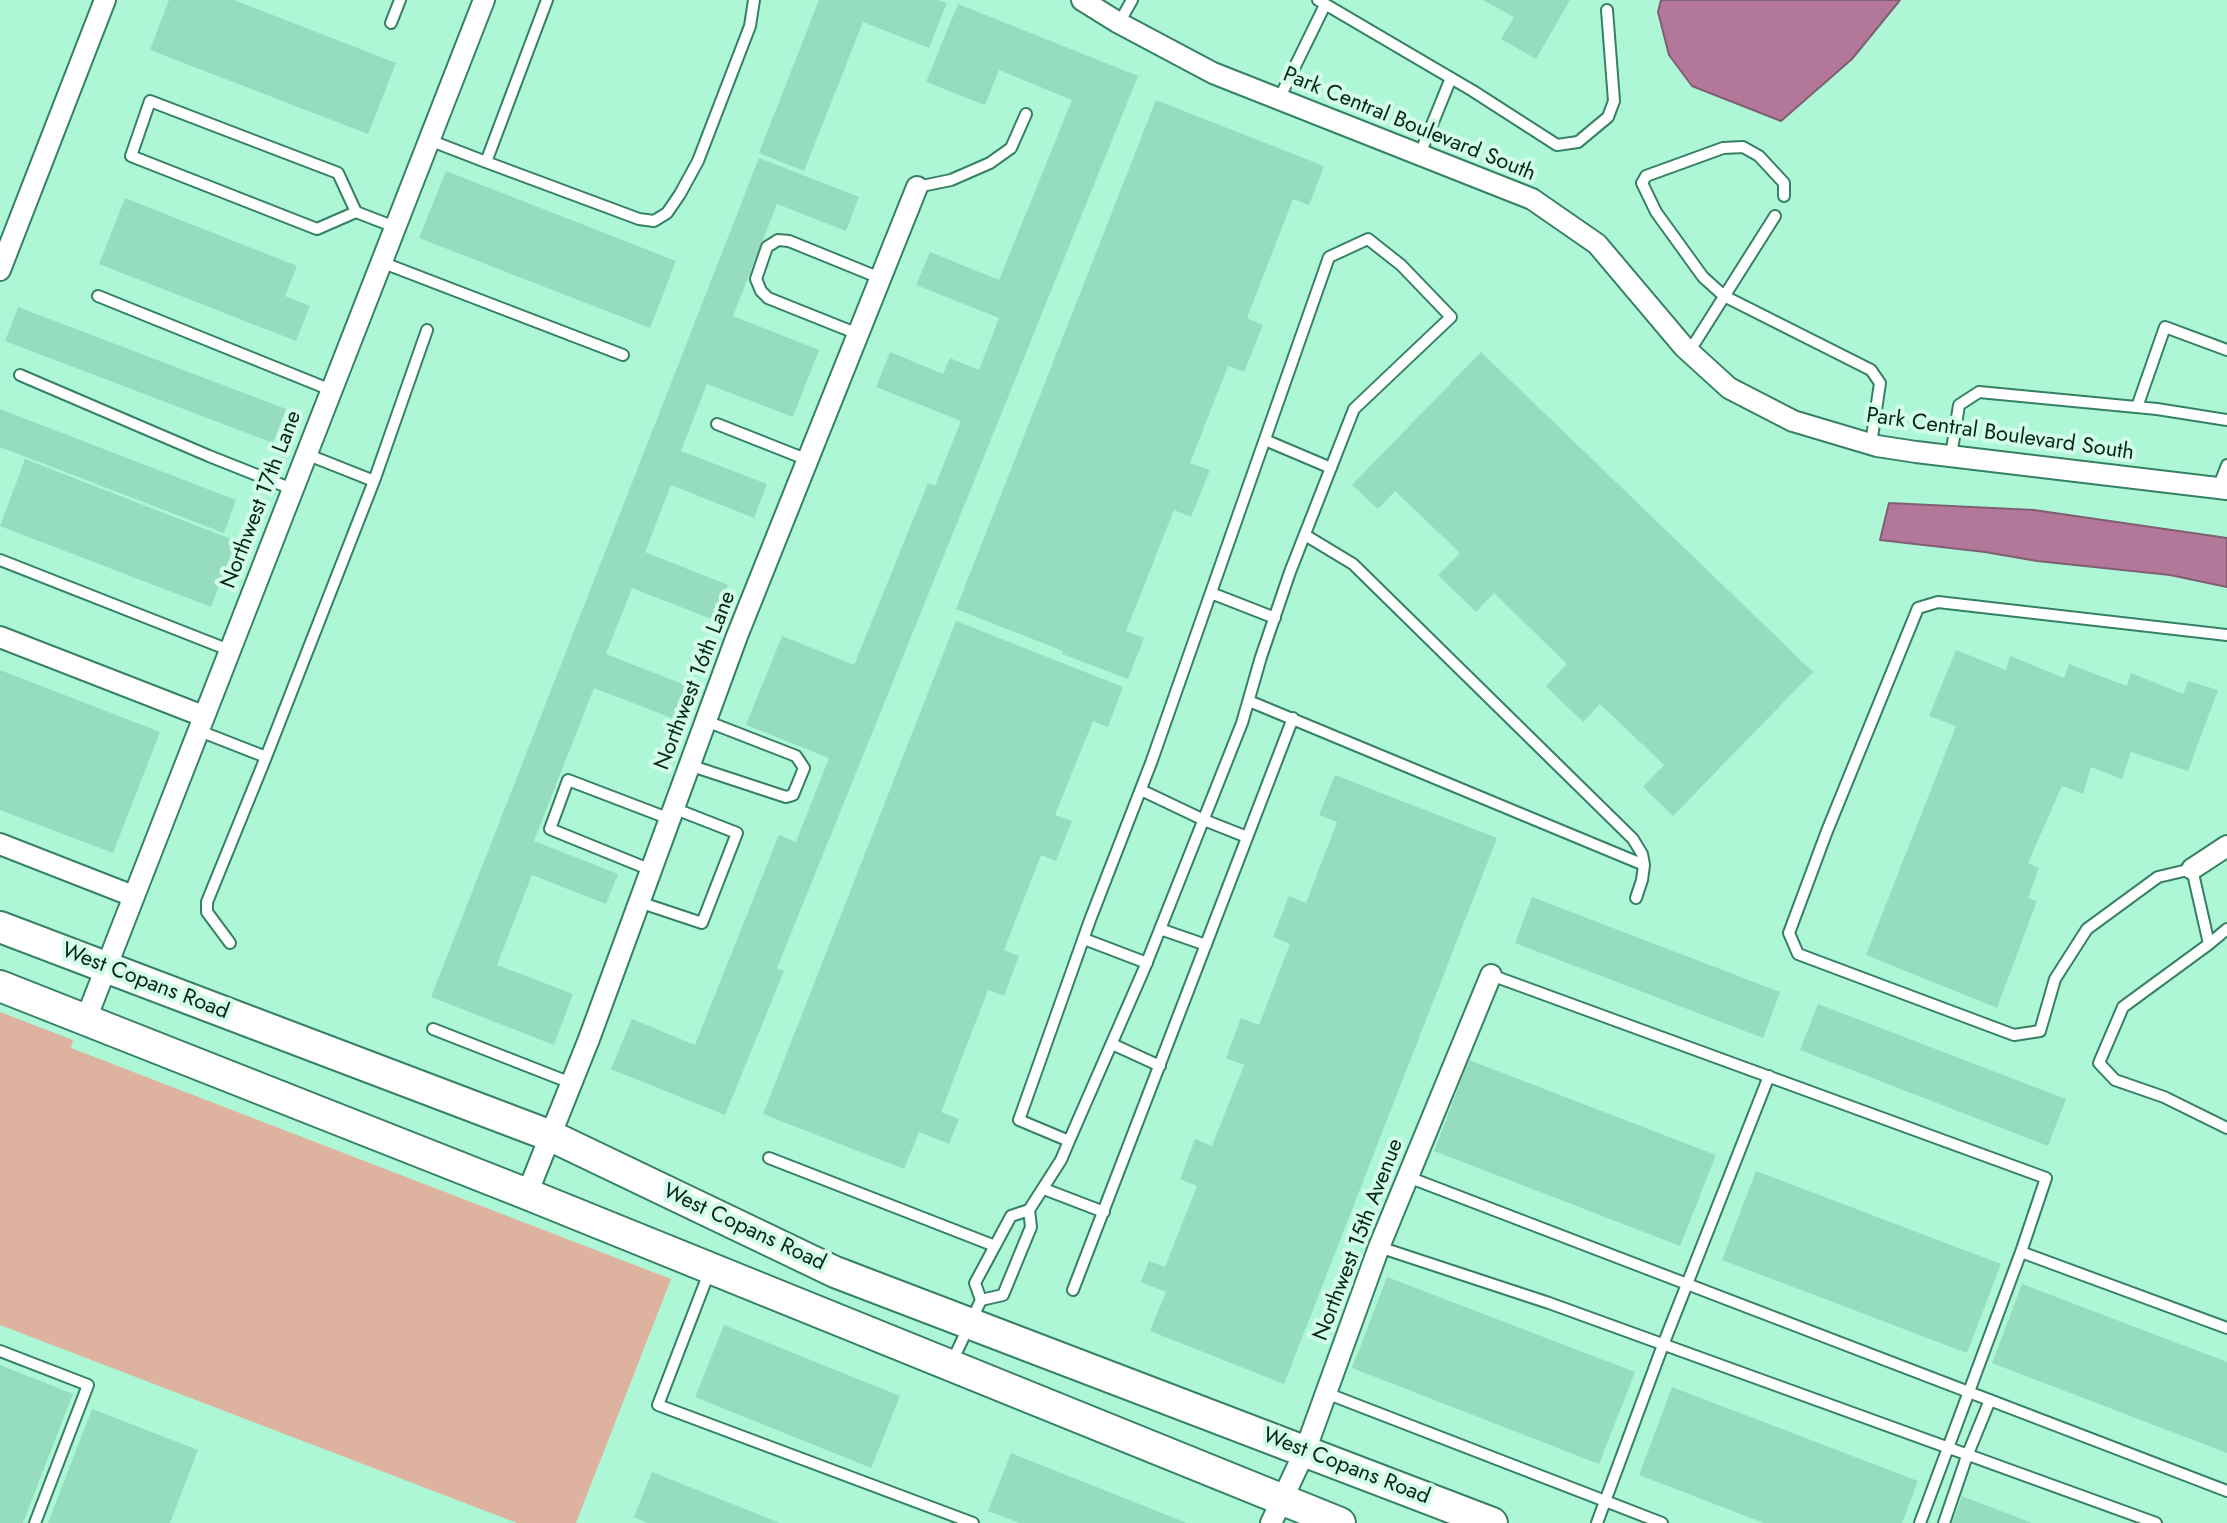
<!DOCTYPE html>
<html>
<head>
<meta charset="utf-8">
<style>
	body { margin:0 }
	canvas { display:block; background:#adf7d6 }
</style>
</head>
<body>
<canvas width="2227" height="1523"></canvas>
<script>
const g = document.querySelector('canvas').getContext('2d');
g.lineJoin = 'round';
function fill(path, color) {
  g.fillStyle = color;
  g.fill(path, 'evenodd');
}
function toPath(rows) {
  const path = new Path2D();
  for (const r of rows) {
    path.moveTo(r[0], r[1]);
    for (let i = 2; i < r.length; i += 2) path.lineTo(r[i], r[i + 1]);
  }
  return path;
}
function strokePath(path, color, width, dash) {
  g.strokeStyle = color;
  g.lineWidth = width;
  g.lineCap = dash ? 'butt' : 'round';
  g.setLineDash(dash || []);
  g.stroke(path);
}
function drawText(font, color, halo, rows, align = 'center') {
  g.font = font + ' Jost,sans-serif';
  g.lineWidth = 8;
  g.setLineDash([]);
  g.textBaseline = 'middle';
  g.strokeStyle = halo;
  g.fillStyle = color;
  for (const [text, x, y, turn = 0] of rows) {
    g.save();
    g.translate(x, y);
    g.rotate((+turn || 0) * Math.PI / 180);
    g.textAlign = isNaN(turn) ? turn : align;
    if (halo) g.strokeText(text, 0, 0);
    g.fillText(text, 0, 0);
    g.restore();
  }
}
fill(toPath([
	[0,1012,73,1040,71,1048,671,1279,576,1523,517,1523,0,1325]
]), '#ddb29f');
const water = toPath([
	[1661,0,1900,0,1852,59,1781,121,1692,86,1669,55,1658,12,1661,0],
	[1889,503,2034,510,2227,538,2227,587,2170,575,2037,561,1985,552,1880,540,1889,503]
]);
fill(water, '#b37899');
strokePath(water, '#7f5f73', 2);
fill(toPath([
	[169,0,234,0,396,63,368,134,150,50],
	[819,0,938,0,947,3,929,48,863,22,804,171,759,153],
	[1483,0,1570,0,1536,59,1501,39,1514,17],
	[958,4,1138,76,777,968,784,971,725,1115,611,1069,632,1019,695,1045,779,835,796,842,829,758,746,725,782,636,854,665,928,483,935,486,961,421,876,387,890,352,943,374,950,358,979,370,999,318,916,285,930,252,999,280,1072,100,999,70,985,105,926,82],
	[1156,100,1324,166,1309,205,1293,199,1247,318,1263,325,1244,372,1228,366,1190,463,1210,470,1191,517,1174,510,1126,631,1144,638,1128,679,1062,654,1063,651,956,609],
	[759,158,859,197,846,231,777,204,733,316,819,350,793,417,707,384,681,451,767,484,754,518,671,485,645,552,728,585,714,620,632,588,606,654,690,687,677,720,594,688,534,841,618,874,606,904,532,875,497,965,573,994,554,1045,431,997],
	[446,171,676,261,650,328,419,238],
	[125,198,297,266,285,296,310,306,296,341,99,264],
	[18,307,286,409,273,443,5,341],
	[1481,352,1813,672,1673,816,1643,787,1664,765,1600,704,1583,722,1546,686,1567,664,1494,593,1476,612,1438,575,1460,553,1395,491,1378,509,1352,485],
	[0,409,236,500,224,533,0,447],
	[25,459,236,541,211,607,0,526],
	[956,621,1123,687,1108,727,1093,721,1055,815,1072,821,1056,861,1041,855,1004,950,1019,956,1004,996,988,990,941,1112,959,1119,949,1144,919,1132,904,1169,763,1114],
	[1956,650,2006,670,2010,656,2064,678,2069,664,2127,686,2131,673,2183,694,2188,681,2218,690,2188,771,2131,752,2122,779,2091,767,2083,794,2062,786,2028,863,2039,868,2028,898,2037,901,1997,1008,1866,955,1956,726,1929,716],
	[0,670,160,732,113,853,0,810],
	[1335,775,1497,838,1284,1384,1150,1331,1166,1292,1141,1282,1149,1261,1165,1267,1197,1186,1180,1179,1195,1139,1212,1146,1244,1065,1226,1058,1241,1018,1259,1025,1290,944,1273,937,1289,896,1306,903,1337,822,1319,815],
	[1532,897,1780,992,1763,1038,1515,943],
	[1818,1004,2066,1099,2048,1146,1800,1050],
	[1469,1060,1716,1155,1680,1246,1434,1151],
	[1756,1171,2001,1264,1967,1353,1722,1260],
	[1387,1277,1635,1372,1599,1464,1352,1368],
	[2022,1284,2227,1362,2227,1453,1992,1363],
	[724,1325,900,1396,871,1468,695,1397],
	[0,1365,73,1394,23,1523,0,1523],
	[1672,1387,1918,1481,1902,1523,1764,1523,1639,1475],
	[92,1409,198,1450,170,1523,48,1523],
	[1011,1453,1187,1523,1020,1523,988,1511],
	[652,1472,780,1523,647,1523,634,1517],
	[1962,1496,2032,1523,1952,1523]
]), '#95ddbe');
const lane = toPath([
	[1318,0,1473,91,1557,145,1578,142,1608,117,1614,101,1607,10],
	[391,23,400,0],
	[1119,23,1132,0],
	[1279,99,1325,5],
	[429,140,486,162,547,0],
	[1420,154,1451,78],
	[486,162,639,219,654,221,667,213,680,194,698,161,750,26,754,0],
	[917,187,951,180,990,163,1011,148,1026,114],
	[1784,196,1784,183,1759,156,1743,147,1723,148,1646,176,1642,183,1656,212,1703,277,1724,296,1871,370,1880,383,1871,444],
	[356,212,317,229,131,156,150,101,338,173,356,212,395,227],
	[381,262,623,355],
	[98,296,331,390],
	[858,334,768,298,761,291,756,279,767,247,778,240,789,241,880,278],
	[1689,352,1775,216],
	[20,375,209,456,292,489],
	[2137,407,2165,327,2227,350],
	[717,424,808,460],
	[1265,440,1331,468],
	[306,454,374,481],
	[1951,456,1959,405,1979,392,2157,409,2227,420],
	[2218,488,2227,465],
	[1305,535,1353,564,1633,839,1642,854,1644,865,1642,880,1636,898],
	[0,560,229,650],
	[1211,593,1275,618],
	[2227,635,1938,602,1918,608,1827,831,1789,933,1798,954,2014,1035,2040,1031,2055,979,2087,929,2158,877,2192,869,2209,944,2123,1007,2099,1063,2115,1080,2164,1097,2227,1128],
	[1249,701,1644,865],
	[197,730,266,757,374,481,427,330],
	[689,765,786,797,793,795,804,768,796,756,706,721],
	[1141,790,1204,820,1247,837],
	[651,870,550,829,568,780,670,819],
	[639,902,702,923,737,833,673,808],
	[1160,929,1206,945],
	[1084,939,1147,963],
	[230,943,207,912,207,902,266,757],
	[2209,944,2227,929],
	[1491,975,2046,1178,2021,1252,2227,1328],
	[433,1029,571,1083],
	[1112,1044,1160,1066],
	[769,1158,995,1246],
	[1408,1177,2227,1491],
	[1044,1189,1104,1212],
	[1379,1247,1549,1303,2156,1523],
	[710,1270,658,1405,973,1523],
	[1073,1290,1293,718],
	[981,1300,1003,1295,1031,1227,1029,1210],
	[0,1351,88,1385,35,1523],
	[951,1364,981,1300,975,1283,1011,1216,1029,1210,1061,1160,1069,1141,1145,967,1242,723,1261,657,1290,572,1354,409,1451,317,1401,265,1368,239,1329,257,1151,763,1090,920,1019,1120,1069,1141],
	[1326,1393,1662,1523],
	[1597,1523,1663,1345,1769,1076],
	[1920,1523,2021,1252],
	[1944,1523,1967,1456,1990,1400]
]);
const street = toPath([
	[1082,0,1119,23,1213,73,1532,199,1597,244,1684,347,1729,388,1793,421,1877,446,1916,452,2227,489],
	[0,270,105,0],
	[0,637,203,716],
	[0,844,133,896],
	[2192,869,2227,846],
	[86,1019,484,0],
	[527,1194,589,1039,737,636,917,187],
	[1271,1523,1305,1451,1379,1247,1491,975]
]);
const secondary = toPath([
	[0,927,551,1136,835,1272,1492,1523],
	[0,986,527,1194,1340,1523]
]);
strokePath(lane, '#368064', 14);
strokePath(street, '#368064', 24);
strokePath(secondary, '#368064', 34);
strokePath(lane, '#fff', 10);
strokePath(street, '#fff', 20);
strokePath(secondary, '#fff', 30);
drawText('22px', '#06261a', '#d2fde9', [
	["Park Central Boulevard South",1409,125,22],
	["Park Central Boulevard South",2000,435,8],
	["Northwest 17th Lane",262,500,-69],
	["Northwest 16th Lane",696,681,-69],
	["West Copans Road",145,982,21],
	["West Copans Road",744,1228,25],
	["Northwest 15th Avenue",1359,1240,-69],
	["West Copans Road",1346,1467,21]
]);
</script>
</body>
</html>
